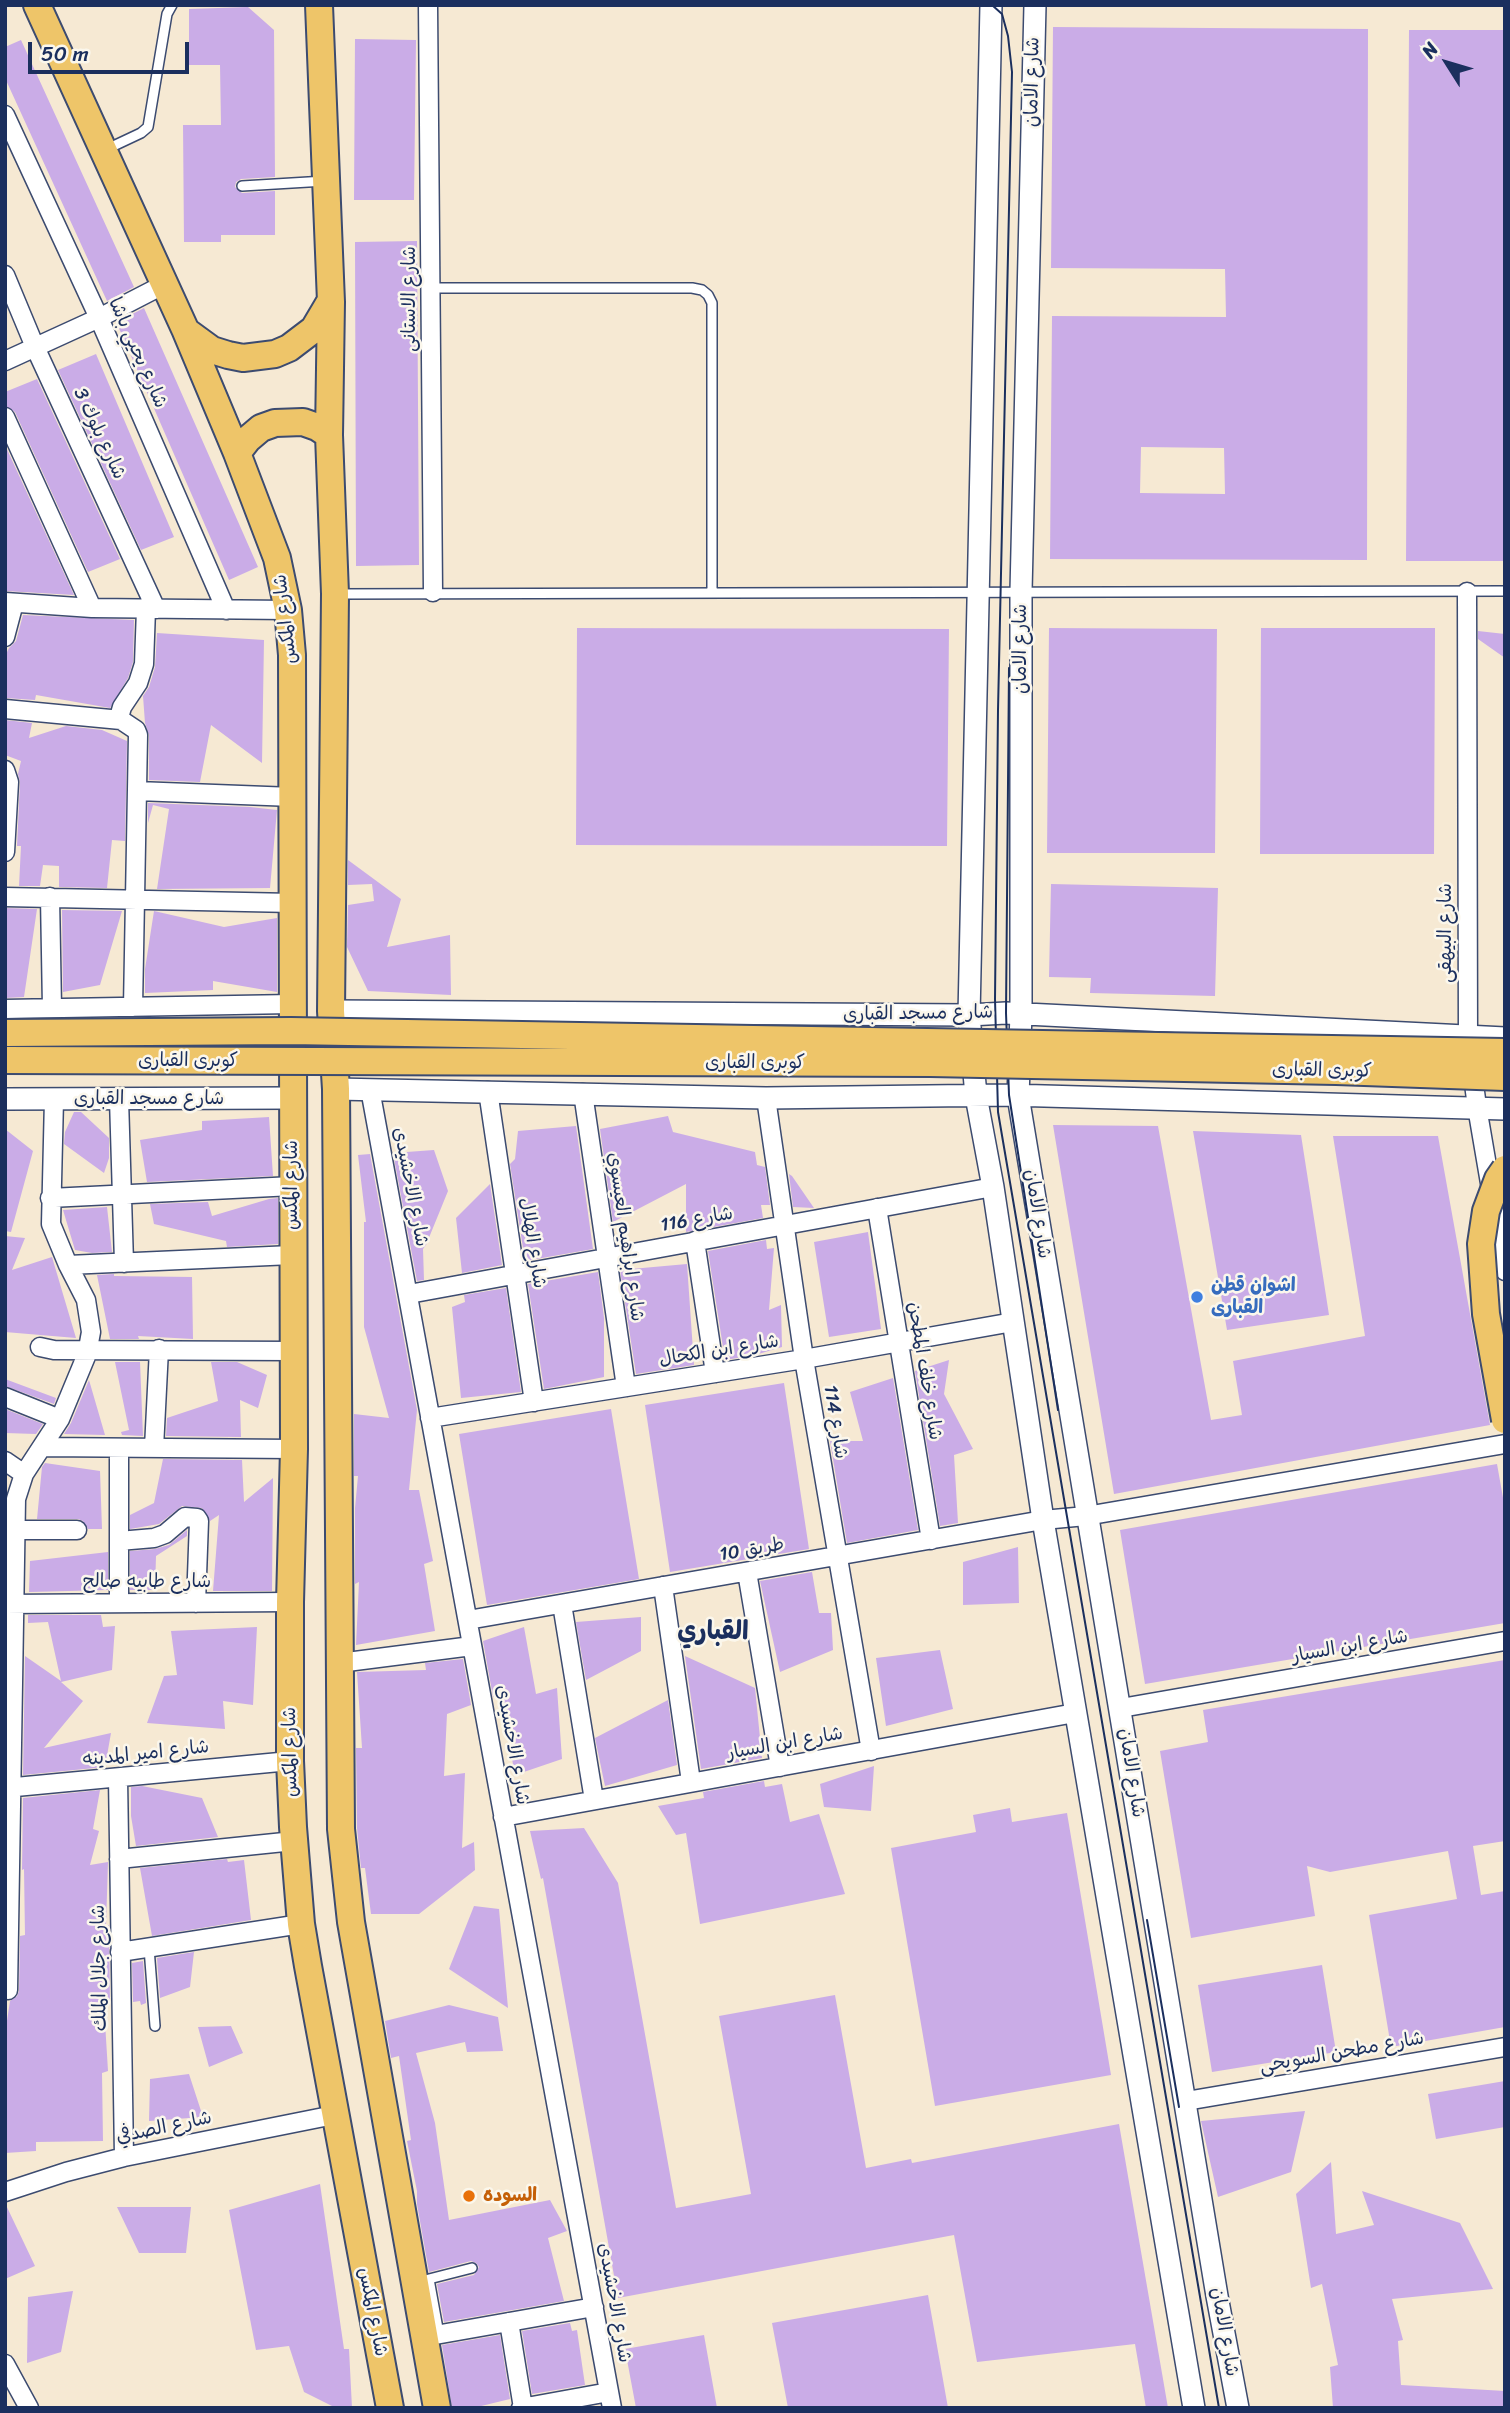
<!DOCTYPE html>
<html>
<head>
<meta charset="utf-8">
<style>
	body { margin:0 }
	#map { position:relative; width:1510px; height:2413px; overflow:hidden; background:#f6e9d3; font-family:Sriracha,sans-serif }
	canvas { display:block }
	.frame { position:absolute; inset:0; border:7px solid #1b2f5e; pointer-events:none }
	.north { position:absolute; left:1412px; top:28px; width:70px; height:70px; -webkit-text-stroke:5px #fbf7ec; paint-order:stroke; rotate:307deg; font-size:19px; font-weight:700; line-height:28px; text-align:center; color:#1b2f5e }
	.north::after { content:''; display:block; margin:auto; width:24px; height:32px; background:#1b2f5e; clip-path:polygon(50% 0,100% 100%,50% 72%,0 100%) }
	.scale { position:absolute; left:28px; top:42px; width:161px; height:32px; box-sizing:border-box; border:4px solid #1b2f5e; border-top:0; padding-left:9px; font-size:21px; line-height:24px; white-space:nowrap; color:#1b2f5e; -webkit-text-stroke:5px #fbf7ec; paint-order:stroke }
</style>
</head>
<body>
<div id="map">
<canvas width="1510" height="2413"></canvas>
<div class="frame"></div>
<div class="north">N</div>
<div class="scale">50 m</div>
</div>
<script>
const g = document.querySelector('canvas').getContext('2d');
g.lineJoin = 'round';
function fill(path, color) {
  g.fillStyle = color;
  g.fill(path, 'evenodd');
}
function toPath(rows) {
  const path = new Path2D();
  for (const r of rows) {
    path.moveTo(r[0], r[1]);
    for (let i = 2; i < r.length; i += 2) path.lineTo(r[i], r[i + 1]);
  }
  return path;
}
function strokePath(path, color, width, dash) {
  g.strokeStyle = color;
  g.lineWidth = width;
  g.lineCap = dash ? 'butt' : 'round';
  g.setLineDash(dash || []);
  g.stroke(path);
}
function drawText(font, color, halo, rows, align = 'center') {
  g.font = font + ' Sriracha,"Playpen Sans Arabic",sans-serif';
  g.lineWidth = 5;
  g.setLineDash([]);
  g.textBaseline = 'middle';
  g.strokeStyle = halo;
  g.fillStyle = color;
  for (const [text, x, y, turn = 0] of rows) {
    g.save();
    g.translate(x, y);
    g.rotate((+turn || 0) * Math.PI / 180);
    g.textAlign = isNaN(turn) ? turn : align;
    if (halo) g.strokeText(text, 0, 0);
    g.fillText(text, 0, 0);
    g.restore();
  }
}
fill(toPath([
	[248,7,274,30,275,177,241,179,236,182,235,187,242,193,275,191,275,235,221,235,221,242,184,242,183,125,221,125,220,65,189,65,189,9],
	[1053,27,1368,29,1367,560,1050,559,1052,316,1226,317,1225,269,1051,268],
	[1141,447,1224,448,1225,494,1140,493],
	[1409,30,1505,30,1505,561,1406,561],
	[355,39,416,40,414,200,354,200],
	[21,40,134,287,107,301,5,78,5,47],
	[417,241,419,565,356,566,355,242],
	[144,308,258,567,229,580,118,326,117,322],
	[96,354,174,537,141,550,58,370],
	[37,379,120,559,88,572,15,412,5,406,5,392],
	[5,445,74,595,5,591],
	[23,615,134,620,133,662,128,678,110,708,36,695,35,700,5,698,5,656,9,648,16,641],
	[577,628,949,629,947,846,576,845],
	[1049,628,1217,629,1215,853,1047,853],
	[1261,628,1435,628,1434,854,1260,854],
	[1478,631,1505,634,1505,658,1478,639],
	[157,633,264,640,262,763,211,725,200,782,149,780,149,735,145,723,143,696,149,687,155,667],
	[5,720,32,723,29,738,66,726,102,730,127,741,125,841,112,840,107,888,59,887,59,866,43,865,40,886,19,886,21,846,17,846,20,782,18,774,21,761,5,755],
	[148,803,250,807,277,810,270,888,157,889,169,809,153,805,148,823],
	[348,860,401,899,387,947,450,935,451,995,368,991,347,947,348,905,374,901,372,884,348,885],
	[1051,884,1218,888,1215,996,1090,993,1091,978,1049,977],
	[5,908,37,909,24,997,5,998],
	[62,910,122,911,100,985,63,992],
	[154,911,224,927,277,918,277,992,213,981,213,990,145,993,145,969],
	[74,1112,81,1112,109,1138,109,1158,104,1173,64,1144,65,1132],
	[668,1116,673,1132,755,1152,757,1165,765,1167,770,1205,761,1205,763,1218,686,1232,686,1184,613,1222,600,1129],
	[269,1117,273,1176,147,1182,140,1140,202,1130,202,1121],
	[1053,1125,1158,1126,1211,1420,1242,1415,1233,1361,1365,1336,1333,1136,1438,1136,1490,1425,1114,1494],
	[576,1126,593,1249,525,1261,510,1164,515,1159,518,1131],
	[5,1129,33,1151,11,1232,5,1231],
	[1193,1131,1301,1135,1329,1315,1227,1330],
	[434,1150,448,1191,426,1245,423,1249,424,1280,417,1281,393,1153],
	[370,1154,417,1410,409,1490,419,1490,433,1561,424,1564,435,1631,356,1645,359,1582,355,1584,355,1508,358,1476,354,1476,354,1414,389,1418,364,1327,364,1222,366,1222,358,1155],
	[789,1174,792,1176,814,1208,793,1207],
	[490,1184,502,1265,462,1273,456,1218],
	[278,1198,278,1244,227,1247,226,1241,154,1224,150,1204,208,1202,212,1216,269,1199],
	[107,1207,112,1252,92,1253,75,1250,63,1210],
	[868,1232,881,1329,829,1337,814,1242],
	[5,1236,25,1238,12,1270,52,1257,76,1338,5,1332],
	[766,1240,767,1249,774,1248,769,1310,781,1305,782,1347,755,1355,725,1360,708,1251],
	[687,1264,694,1365,636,1374,620,1270],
	[598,1272,604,1318,604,1377,544,1389,528,1284],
	[114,1274,114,1276,192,1277,193,1339,138,1336,139,1339,110,1339,97,1275],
	[506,1288,521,1392,461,1398,452,1307,465,1302,464,1295],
	[949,1360,944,1394,973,1449,954,1455,958,1523,940,1526,915,1371],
	[115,1362,140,1362,143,1436,122,1435,121,1432,129,1430],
	[211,1362,237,1362,267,1375,258,1408,240,1400,241,1437,166,1436,167,1418,218,1401],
	[893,1378,918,1530,847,1543,830,1441,863,1441,850,1392],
	[5,1379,56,1398,54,1404,5,1386],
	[89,1380,105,1435,64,1434,71,1423],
	[784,1383,809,1549,670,1572,645,1405],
	[5,1409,43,1424,36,1434,5,1433],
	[611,1409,639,1579,487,1605,459,1434],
	[163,1459,242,1460,244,1502,273,1478,272,1591,213,1591,219,1515,210,1521,202,1508,182,1506,159,1524,130,1529,130,1515,154,1503],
	[45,1463,100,1471,102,1529,88,1529,83,1521,78,1519,37,1519,42,1467],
	[1497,1464,1505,1509,1505,1623,1145,1684,1120,1530],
	[187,1530,187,1536,156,1556,155,1590,130,1590,130,1551,155,1549,169,1545],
	[1018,1547,1019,1603,963,1605,963,1562],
	[108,1552,108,1590,29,1592,30,1561],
	[812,1572,819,1613,831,1613,833,1650,780,1672,760,1581],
	[28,1615,101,1615,103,1627,115,1626,112,1670,61,1682,83,1701,44,1748,111,1733,105,1767,23,1775,25,1656,61,1681,48,1622,28,1623],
	[641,1617,641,1651,586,1680,576,1622],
	[257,1627,253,1705,223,1701,225,1729,147,1723,164,1676,177,1675,171,1631],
	[524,1627,536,1694,557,1688,562,1759,515,1775,500,1694,493,1697,483,1641],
	[940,1650,953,1709,886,1726,876,1658],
	[685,1656,755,1688,762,1758,701,1769],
	[463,1659,471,1705,447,1714,444,1776,465,1773,462,1848,474,1842,475,1870,419,1914,371,1914,365,1868,361,1868,357,1828,356,1748,362,1748,357,1672,426,1670,425,1663],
	[1505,1660,1505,1841,1473,1846,1481,1895,1505,1891,1505,2027,1391,2047,1369,1915,1457,1899,1448,1851,1330,1872,1307,1866,1315,1916,1191,1938,1160,1751,1208,1742,1203,1710],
	[668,1700,677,1765,605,1786,595,1738],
	[874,1766,871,1811,824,1807,820,1784],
	[764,1781,765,1787,782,1784,790,1822,819,1814,845,1894,700,1924,686,1833,676,1835,658,1806,704,1798,703,1792],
	[142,1786,202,1798,218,1837,136,1846,131,1816,131,1787],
	[100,1790,93,1829,99,1831,90,1865,108,1862,106,1926,109,1925,110,2005,104,2006,108,2071,102,2073,103,2141,36,2142,36,2151,5,2153,5,2034,10,2001,17,1996,19,1991,20,1936,25,1935,24,1869,22,1870,23,1798],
	[1010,1808,1012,1822,1067,1813,1111,2075,935,2106,891,1848,976,1832,973,1815],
	[584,1828,618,1883,676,2208,751,2194,719,2016,835,1995,866,2168,911,2159,912,2163,1119,2124,1168,2408,1146,2408,1135,2344,977,2362,954,2235,618,2298,543,1878,541,1879,530,1831],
	[227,1859,228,1862,244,1860,251,1920,152,1936,140,1868],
	[474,1906,499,1909,508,2008,449,1969],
	[194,1952,190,1987,160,1998,157,1958],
	[143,1961,146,2003,141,2005,140,2001,133,2002,132,1963],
	[1322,1965,1336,2052,1212,2072,1198,1985],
	[449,2005,498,2017,503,2051,467,2052,465,2042,416,2053,435,2123,449,2220,550,2200,567,2231,548,2238,564,2301,444,2322,437,2284,474,2275,479,2267,476,2263,471,2261,429,2272,417,2204,417,2191,407,2141,411,2140,399,2056,391,2058,385,2021],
	[231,2026,243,2053,209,2067,198,2027],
	[189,2074,203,2117,149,2121,150,2079],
	[1505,2081,1505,2127,1436,2139,1428,2094],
	[1305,2111,1291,2172,1218,2197,1201,2121],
	[1331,2162,1336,2234,1374,2225,1362,2191,1460,2223,1493,2289,1392,2299,1403,2340,1398,2341,1401,2385,1505,2391,1505,2408,1333,2408,1330,2367,1338,2365,1322,2284,1311,2288,1296,2194],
	[320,2184,344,2349,349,2349,352,2408,336,2408,304,2392,289,2346,256,2350,229,2210],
	[5,2203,35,2266,5,2279],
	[117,2207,191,2207,186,2253,139,2253],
	[73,2291,61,2352,27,2363,28,2297],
	[928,2295,948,2408,788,2408,772,2323],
	[570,2323,572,2331,577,2330,585,2385,532,2394,522,2331],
	[500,2335,510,2399,473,2408,452,2408,442,2345],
	[704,2335,717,2408,636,2408,625,2349]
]), '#caace7');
const service = toPath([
	[107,149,141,133,148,127,167,14,172,5],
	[242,186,325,181],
	[431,288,692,288,702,290,708,295,712,303,712,592],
	[338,594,1505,591],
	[149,1948,155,2026],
	[439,2334,429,2279,472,2268]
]);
const minor = toPath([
	[428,5,433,592],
	[5,115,99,318,226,610],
	[5,275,35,347,156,609],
	[5,361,99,318,163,285],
	[5,417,92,608],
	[1467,592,1468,1038,1477,1107,1505,1271],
	[5,602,92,608,288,610],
	[5,637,14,603],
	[5,709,121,720],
	[5,770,9,782,5,852],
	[137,791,293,797],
	[5,897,293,903],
	[50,897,52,1008],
	[133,1007,138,735,136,730,121,720,120,714,122,707,138,683,144,664,146,609],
	[5,1009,292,1004],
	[370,1089,612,2408],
	[488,1091,534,1402],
	[583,1093,626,1387],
	[766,1098,804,1359,871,1751],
	[119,1099,124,1263],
	[50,1198,293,1186],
	[877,1208,931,1540],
	[695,1241,715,1373],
	[68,1265,292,1255],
	[409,1294,993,1187],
	[40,1347,54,1350,293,1351],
	[5,1397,60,1419],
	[430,1418,804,1359,1013,1322],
	[42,1447,294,1449],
	[154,1448,159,1349],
	[5,1461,24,1474],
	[16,1530,77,1530],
	[119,1541,154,1538,165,1534,185,1517,197,1518,199,1521,196,1603],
	[747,1572,780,1767],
	[663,1586,691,1782],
	[119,1603,119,1448],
	[5,1604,290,1602],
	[562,1604,594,1800],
	[468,1620,1043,1520,1086,1516,1505,1444],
	[339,1663,472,1646],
	[1121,1708,1505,1641],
	[118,1778,124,2157],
	[5,1788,290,1761],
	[503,1817,1075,1713],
	[119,1859,294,1841],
	[120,1952,301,1924],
	[8,1990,16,1499,24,1474,60,1419,87,1354,91,1332,86,1300,68,1265,51,1224,54,1099],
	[1186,2101,1505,2047],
	[5,2192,66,2172,124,2157,334,2115],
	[509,2322,523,2408],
	[424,2337,594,2307],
	[5,2364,29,2408],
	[521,2408,609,2392]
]);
const tertiary = toPath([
	[991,5,969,1015,976,1096,993,1187,1043,1520,1194,2408],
	[1035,5,1021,591,1021,1014,1018,1096,1217,2296,1238,2408],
	[331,1011,969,1015,1006,1013,1505,1038],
	[336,1089,766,1098,1009,1095,1505,1109],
	[5,1099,293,1098]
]);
const primary = toPath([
	[37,5,185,329,237,453,277,558,288,610,292,655,294,1449,290,1602,290,1761,293,1827,301,1924,308,1966,390,2408],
	[319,5,331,302,329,435,335,594,331,1011,336,1089,341,1829,351,1922,437,2408],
	[186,331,212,350,228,355,243,358,275,354,289,348,314,329,330,302],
	[237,453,248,439,261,428,275,423,303,422,317,427,329,435]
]);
strokePath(service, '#3c4b70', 12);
strokePath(minor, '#3c4b70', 21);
strokePath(tertiary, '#3c4b70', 24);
strokePath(primary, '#3c4b70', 30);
strokePath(service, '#fff', 9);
strokePath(minor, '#fff', 18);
strokePath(tertiary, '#fff', 21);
strokePath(primary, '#eec569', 26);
strokePath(toPath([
	[992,5,1002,14,1008,36,1012,72,998,710,995,999,998,1112,1219,2408],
	[1009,668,1006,1013,1009,1095,1058,1410],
	[1147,1920,1179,2107]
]), '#1b2f5e', 2);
const primaryBridge = toPath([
	[5,1033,291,1031,1505,1052],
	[5,1060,930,1063,1336,1071,1505,1077],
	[1505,1169,1498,1179,1486,1211,1481,1244,1486,1314,1505,1420]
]);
strokePath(primaryBridge, '#3c4b70', 30, []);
strokePath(primaryBridge, '#eec569', 26);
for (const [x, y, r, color] of [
	[1197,1297,7,"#3f7fe0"],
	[469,2196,7,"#e8710a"]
]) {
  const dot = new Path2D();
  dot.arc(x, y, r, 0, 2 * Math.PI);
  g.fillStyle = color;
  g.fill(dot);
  strokePath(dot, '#fbf7ec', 2.5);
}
drawText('19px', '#1b2f5e', '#fbf7ec', [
	["شارع الامان",1033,82,-89],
	["شارع الاستانى",410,299,-90],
	["شارع يحيي باشا",137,353,66],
	["شارع بلوك 3",99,434,65],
	["شارع المكس",286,619,-97],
	["شارع الامان",1021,649,-90],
	["شارع البيهقى",1446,933,-90],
	["شارع مسجد القبارى",918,1014,-1],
	["كوبرى القبارى",188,1061],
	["كوبرى القبارى",755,1063],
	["كوبرى القبارى",1322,1071,1],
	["شارع مسجد القبارى",149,1099],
	["شارع المكس",292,1185,-90],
	["شارع الاخشيدى",410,1187,79],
	["شارع الامان",1037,1214,81],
	["شارع 116",697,1220,-10],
	["شارع ابراهيم العيسوي",625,1237,82],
	["شارع الهلال",532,1243,81],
	["شارع ابن الكحال",719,1351,-9],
	["شارع خلف المطحن",924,1371,81],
	["شارع 114",835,1422,81],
	["طريق 10",752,1550,-10],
	["شارع طابيه صالح",147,1582],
	["شارع ابن السيار",1350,1647,-10],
	["شارع ابن السيار",785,1744,-10],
	["شارع الاخشيدى",512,1745,80],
	["شارع المكس",291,1752,-91],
	["شارع امير المدينه",146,1754,-6],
	["شارع الامان",1131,1773,81],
	["شارع جلال الملك",100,1968,-91],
	["شارع مطحن السويحى",1342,2053,-10],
	["شارع الصدفي",164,2128,-12],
	["شارع الاخشيدى",614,2303,80],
	["شارع المكس",372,2312,79],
	["شارع الامان",1224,2332,80]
]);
drawText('bold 19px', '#366cbe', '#fbf7ec', [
	["اشوان قطن",1211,1286],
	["القبارى",1211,1308]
], 'left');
drawText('bold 19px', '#c56008', '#fbf7ec', [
	["السوده",483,2196]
], 'left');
drawText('bold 26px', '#1b2f5e', '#fbf7ec', [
	["القباري",713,1632]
]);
</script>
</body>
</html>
